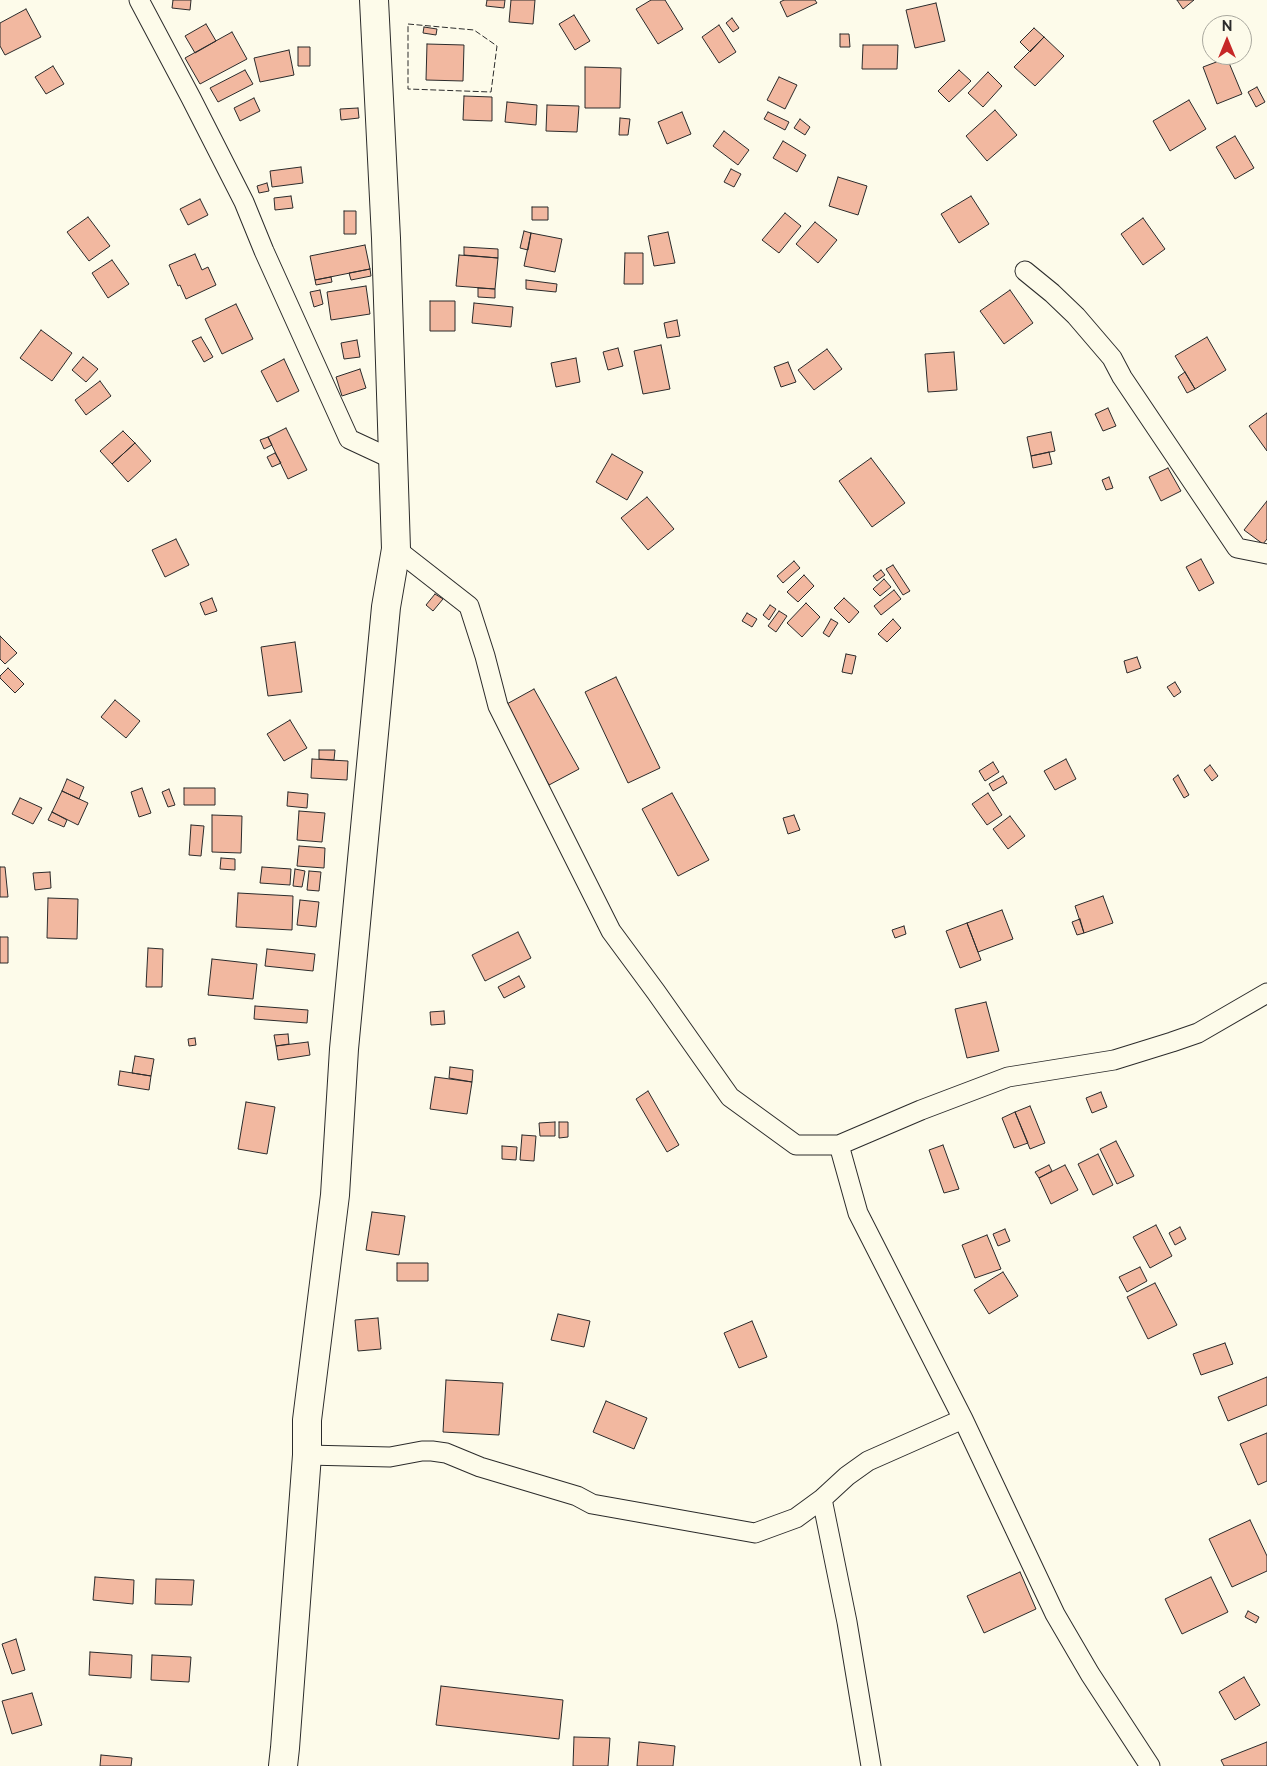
<!DOCTYPE html>
<html>
<head>
<meta charset="utf-8">
<style>
	body { margin:0 }
	#map { position:relative; width:1267px; height:1766px; overflow:hidden; background:#fdfbea; font-family:Raleway,sans-serif }
	canvas { display:block }
	.north { position:absolute; left:1202px; top:15px; width:50px; height:50px; box-sizing:border-box; background:#fdfbea; border:1px solid #a9a89e; border-radius:50%; rotate:0deg; font-size:14px; font-weight:700; line-height:20px; text-align:center; color:#2b2b2b }
	.north::after { content:''; display:block; margin:auto; width:18px; height:22px; background:#c62828; clip-path:polygon(50% 0,100% 100%,50% 72%,0 100%) }
</style>
</head>
<body>
<div id="map">
<canvas width="1267" height="1766"></canvas>
<div class="north">N</div>
</div>
<script>
const g = document.querySelector('canvas').getContext('2d');
g.lineJoin = 'round';
function fill(path, color) {
  g.fillStyle = color;
  g.fill(path, 'evenodd');
}
function toPath(rows) {
  const path = new Path2D();
  for (const r of rows) {
    path.moveTo(r[0], r[1]);
    for (let i = 2; i < r.length; i += 2) path.lineTo(r[i], r[i + 1]);
  }
  return path;
}
function strokePath(path, color, width, dash) {
  g.strokeStyle = color;
  g.lineWidth = width;
  g.lineCap = dash ? 'butt' : 'round';
  g.setLineDash(dash || []);
  g.stroke(path);
}
const building = toPath([
	[173,0,191,0,190,10,172,8,173,0],
	[487,0,505,0,504,8,486,6,487,0],
	[511,0,535,0,533,24,509,22,511,0],
	[651,0,665,0,683,29,658,44,636,9,651,0],
	[784,0,815,0,817,3,787,17,780,2,784,0],
	[1177,0,1194,0,1183,9,1177,0],
	[936,3,945,41,915,48,906,10,936,3],
	[26,9,41,37,5,55,0,46,0,23,26,9],
	[574,15,590,41,575,50,559,24,574,15],
	[732,18,739,28,733,32,726,23,732,18],
	[206,24,216,41,195,53,185,36,206,24],
	[719,25,736,52,719,63,702,37,719,25],
	[424,27,437,29,436,35,423,33,424,27],
	[1034,28,1044,37,1030,52,1020,42,1034,28],
	[232,32,247,59,200,84,185,58,232,32],
	[840,34,849,34,850,47,840,47,840,34],
	[1044,37,1064,56,1035,86,1014,67,1044,37],
	[427,44,464,45,463,81,426,80,427,44],
	[863,45,898,45,897,69,862,69,863,45],
	[298,47,310,47,310,66,298,66,298,47],
	[289,50,294,75,260,82,254,58,289,50],
	[1227,58,1242,94,1217,104,1203,67,1227,58],
	[53,66,64,84,46,94,35,77,53,66],
	[585,67,621,68,620,108,585,108,585,67],
	[245,70,253,84,218,102,210,88,245,70],
	[959,70,971,81,949,102,938,91,959,70],
	[988,72,1002,86,983,107,968,93,988,72],
	[779,77,797,85,785,109,767,100,779,77],
	[1257,87,1265,102,1256,107,1248,92,1257,87],
	[464,96,492,97,492,121,463,120,464,96],
	[254,98,260,111,240,121,234,108,254,98],
	[1189,100,1206,129,1170,151,1153,121,1189,100],
	[507,102,537,105,536,125,505,122,507,102],
	[547,105,579,106,577,132,546,131,547,105],
	[358,108,359,118,341,120,340,109,358,108],
	[995,110,1017,135,987,161,966,136,995,110],
	[682,112,691,134,667,144,658,122,682,112],
	[768,112,789,122,785,130,764,119,768,112],
	[620,118,630,119,628,135,619,135,620,118],
	[800,119,810,127,805,135,794,128,800,119],
	[724,131,749,150,738,165,713,146,724,131],
	[1235,136,1254,168,1235,179,1216,147,1235,136],
	[783,141,806,155,797,172,773,158,783,141],
	[301,167,303,183,272,187,270,171,301,167],
	[731,169,741,174,734,187,724,182,731,169],
	[838,177,867,186,858,215,829,206,838,177],
	[267,183,269,191,259,193,257,186,267,183],
	[291,196,293,208,275,210,274,198,291,196],
	[971,196,989,224,959,243,941,214,971,196],
	[200,199,208,215,188,225,180,209,200,199],
	[532,207,548,207,548,220,532,220,532,207],
	[344,211,356,211,356,234,344,234,344,211],
	[785,213,801,226,779,253,762,240,785,213],
	[88,217,110,246,89,261,67,232,88,217],
	[1143,218,1165,249,1143,265,1121,234,1143,218],
	[815,222,837,240,818,263,796,244,815,222],
	[524,231,531,233,528,250,520,248,524,231],
	[668,232,675,263,654,266,648,236,668,232],
	[531,233,562,239,555,272,524,266,531,233],
	[365,245,370,269,315,280,310,256,365,245],
	[464,247,498,249,498,258,464,255,464,247],
	[625,253,643,253,643,284,624,284,625,253],
	[195,254,202,270,208,267,216,285,186,299,180,285,178,286,169,265,195,254],
	[459,255,498,258,495,289,456,286,459,255],
	[112,260,129,284,108,298,92,273,112,260],
	[370,269,371,276,351,280,349,273,370,269],
	[331,277,332,282,316,285,315,280,331,277],
	[526,280,557,284,556,292,526,289,526,280],
	[366,286,370,314,331,320,327,292,366,286],
	[478,288,495,289,495,298,478,297,478,288],
	[320,290,323,304,314,307,310,292,320,290],
	[1010,290,1033,323,1004,344,980,311,1010,290],
	[430,301,455,301,455,331,430,331,430,301],
	[474,303,513,307,511,327,472,323,474,303],
	[236,304,253,339,222,354,205,319,236,304],
	[677,320,680,336,667,338,664,323,677,320],
	[41,330,72,353,52,381,20,358,41,330],
	[201,337,213,357,204,362,192,341,201,337],
	[1207,337,1226,370,1195,389,1175,356,1207,337],
	[357,340,360,357,344,359,341,343,357,340],
	[661,345,670,389,643,394,634,351,661,345],
	[618,348,623,366,608,370,603,352,618,348],
	[827,349,842,369,814,390,798,370,827,349],
	[954,352,957,390,928,392,925,354,954,352],
	[83,357,98,369,86,382,72,370,83,357],
	[576,358,580,382,556,387,551,363,576,358],
	[284,359,299,391,277,402,261,371,284,359],
	[788,362,796,382,781,387,774,367,788,362],
	[360,369,366,388,342,396,336,377,360,369],
	[1185,372,1195,389,1187,393,1178,377,1185,372],
	[100,381,111,396,86,415,75,400,100,381],
	[1108,408,1116,426,1103,431,1095,414,1108,408],
	[1267,413,1267,451,1249,426,1267,413],
	[286,428,307,470,288,479,268,437,286,428],
	[123,431,135,443,112,464,100,451,123,431],
	[1051,432,1055,451,1031,456,1027,437,1051,432],
	[268,437,272,445,264,449,260,440,268,437],
	[135,443,151,461,128,482,112,464,135,443],
	[1049,452,1052,464,1033,468,1031,456,1049,452],
	[275,453,281,463,272,467,267,457,275,453],
	[612,454,643,472,627,500,596,482,612,454],
	[871,458,905,503,872,527,839,481,871,458],
	[1168,468,1181,491,1161,501,1149,477,1168,468],
	[1109,477,1113,488,1106,490,1102,480,1109,477],
	[647,497,674,529,648,550,621,518,647,497],
	[1267,501,1267,539,1263,544,1244,530,1267,501],
	[176,539,189,565,165,577,152,550,176,539],
	[1201,559,1214,583,1199,591,1186,567,1201,559],
	[794,561,800,568,783,583,777,576,794,561],
	[893,565,910,591,903,595,886,569,893,565],
	[881,570,885,575,877,581,873,576,881,570],
	[804,575,814,586,798,602,787,592,804,575],
	[884,579,891,587,880,596,873,589,884,579],
	[894,590,901,599,881,615,874,606,894,590],
	[435,594,443,599,433,611,426,605,435,594],
	[212,598,217,611,205,615,200,603,212,598],
	[844,598,859,612,849,623,834,608,844,598],
	[806,603,820,617,802,637,787,623,806,603],
	[770,605,776,609,769,620,763,615,770,605],
	[779,611,787,616,776,632,768,626,779,611],
	[747,613,757,619,752,627,742,621,747,613],
	[831,619,838,623,829,637,823,633,831,619],
	[893,619,901,628,887,642,878,634,893,619],
	[0,636,17,653,5,664,0,659,0,636],
	[295,642,302,692,268,696,261,647,295,642],
	[846,654,856,656,852,674,842,672,846,654],
	[1137,657,1141,668,1127,673,1124,661,1137,657],
	[8,668,24,684,15,693,0,678,0,676,8,668],
	[616,677,660,768,628,783,585,692,616,677],
	[1175,682,1181,692,1174,697,1167,687,1175,682],
	[534,689,579,769,549,785,505,705,534,689],
	[115,700,140,721,126,738,101,717,115,700],
	[290,720,307,748,284,761,267,734,290,720],
	[319,750,335,750,334,760,319,759,319,750],
	[312,759,348,761,347,780,311,778,312,759],
	[1066,759,1076,779,1055,790,1044,771,1066,759],
	[993,762,999,772,985,781,979,771,993,762],
	[1210,765,1218,776,1212,781,1204,770,1210,765],
	[1178,775,1189,795,1184,798,1173,779,1178,775],
	[1003,776,1007,783,993,791,989,784,1003,776],
	[67,779,84,787,79,799,62,791,67,779],
	[142,788,151,813,139,817,131,792,142,788],
	[184,788,215,788,215,805,184,805,184,788],
	[169,789,175,805,168,807,162,792,169,789],
	[62,791,88,803,78,825,52,812,62,791],
	[288,792,308,794,307,808,287,806,288,792],
	[672,793,709,860,678,876,642,809,672,793],
	[988,793,1002,815,987,825,972,804,988,793],
	[20,798,42,808,33,824,12,814,20,798],
	[299,811,325,813,322,842,297,840,299,811],
	[52,812,67,820,64,827,48,820,52,812],
	[212,815,242,816,241,853,212,852,212,815],
	[794,815,800,830,788,834,783,818,794,815],
	[1010,816,1025,836,1008,849,993,829,1010,816],
	[191,825,204,826,201,856,189,855,191,825],
	[299,846,325,848,324,868,297,866,299,846],
	[221,858,235,859,235,870,220,869,221,858],
	[0,867,5,867,8,897,0,897,0,867],
	[262,867,291,869,290,885,260,883,262,867],
	[295,869,305,871,302,887,293,886,295,869],
	[309,871,321,872,319,891,307,890,309,871],
	[50,872,51,888,35,890,33,873,50,872],
	[238,893,293,896,292,930,236,927,238,893],
	[1103,896,1113,923,1084,933,1075,906,1103,896],
	[48,898,78,899,77,939,47,938,48,898],
	[300,900,319,902,316,927,297,925,300,900],
	[1002,910,1013,939,978,952,967,923,1002,910],
	[1080,919,1084,933,1077,935,1072,922,1080,919],
	[967,923,981,960,960,968,946,931,967,923],
	[904,926,906,934,895,938,892,930,904,926],
	[518,932,531,958,485,981,472,955,518,932],
	[0,937,8,937,8,963,0,963,0,937],
	[148,948,163,949,162,987,146,987,148,948],
	[267,949,315,954,313,971,265,966,267,949],
	[212,959,257,964,253,999,208,995,212,959],
	[519,976,525,987,504,998,498,987,519,976],
	[986,1002,999,1051,967,1058,955,1009,986,1002],
	[255,1006,308,1010,307,1023,254,1019,255,1006],
	[444,1011,445,1024,431,1025,430,1012,444,1011],
	[288,1034,289,1044,276,1046,274,1035,288,1034],
	[195,1038,196,1045,189,1046,188,1039,195,1038],
	[308,1042,310,1055,278,1060,276,1046,308,1042],
	[135,1056,154,1059,151,1076,132,1073,135,1056],
	[450,1067,473,1070,472,1082,449,1078,450,1067],
	[120,1071,151,1076,149,1090,118,1085,120,1071],
	[435,1077,472,1082,467,1114,430,1109,435,1077],
	[648,1091,679,1145,667,1152,636,1099,648,1091],
	[1101,1092,1107,1107,1092,1113,1086,1098,1101,1092],
	[246,1102,275,1107,267,1154,238,1149,246,1102],
	[1030,1106,1045,1143,1030,1149,1015,1112,1030,1106],
	[1015,1112,1028,1143,1014,1148,1002,1118,1015,1112],
	[555,1122,555,1136,540,1136,539,1123,555,1122],
	[559,1122,568,1122,568,1137,559,1138,559,1122],
	[522,1135,536,1136,534,1161,520,1160,522,1135],
	[1116,1141,1134,1176,1117,1184,1100,1149,1116,1141],
	[943,1145,959,1189,944,1193,929,1150,943,1145],
	[502,1146,517,1147,516,1160,502,1159,502,1146],
	[1098,1154,1113,1185,1093,1195,1078,1164,1098,1154],
	[1049,1165,1052,1171,1039,1178,1035,1172,1049,1165],
	[1065,1165,1078,1190,1051,1204,1039,1178,1065,1165],
	[372,1212,405,1216,399,1255,366,1250,372,1212],
	[1156,1225,1172,1256,1150,1268,1133,1237,1156,1225],
	[1180,1227,1186,1239,1175,1245,1169,1233,1180,1227],
	[1005,1229,1010,1241,998,1246,993,1234,1005,1229],
	[987,1235,1001,1269,975,1278,962,1245,987,1235],
	[397,1263,428,1263,428,1281,397,1281,397,1263],
	[1140,1267,1147,1281,1127,1292,1119,1277,1140,1267],
	[1003,1272,1018,1296,989,1314,974,1290,1003,1272],
	[1155,1283,1177,1325,1148,1339,1127,1297,1155,1283],
	[558,1314,590,1321,584,1347,551,1340,558,1314],
	[378,1318,381,1349,358,1351,355,1320,378,1318],
	[752,1321,767,1357,739,1368,724,1333,752,1321],
	[1225,1343,1233,1364,1201,1375,1193,1354,1225,1343],
	[1267,1377,1267,1405,1228,1421,1218,1397,1267,1377],
	[446,1380,503,1383,499,1435,443,1432,446,1380],
	[606,1401,647,1418,634,1449,593,1432,606,1401],
	[1267,1433,1267,1481,1258,1485,1240,1444,1267,1433],
	[1250,1520,1267,1556,1267,1571,1232,1587,1209,1539,1250,1520],
	[1020,1572,1036,1609,984,1633,967,1596,1020,1572],
	[95,1577,134,1580,133,1604,93,1600,95,1577],
	[1211,1577,1228,1612,1182,1634,1165,1599,1211,1577],
	[156,1579,194,1580,192,1605,155,1604,156,1579],
	[1248,1611,1259,1617,1256,1623,1245,1617,1248,1611],
	[16,1639,25,1670,12,1674,2,1644,16,1639],
	[90,1652,132,1655,131,1678,89,1675,90,1652],
	[152,1655,191,1657,189,1682,151,1680,152,1655],
	[1244,1677,1260,1705,1235,1720,1219,1692,1244,1677],
	[441,1686,563,1700,559,1739,436,1725,441,1686],
	[32,1693,42,1725,12,1734,2,1701,32,1693],
	[574,1737,610,1738,608,1766,573,1766,574,1737],
	[639,1742,675,1746,673,1766,637,1766,639,1742],
	[1267,1742,1267,1766,1224,1766,1221,1760,1267,1742],
	[101,1755,132,1758,131,1766,100,1766,101,1755]
]);
fill(building, '#f2b8a0');
strokePath(building, '#2b2b2b', 1);
const minor = toPath([
	[139,0,191,98,244,202,264,251,349,439,392,459],
	[1025,271,1052,293,1076,316,1112,358,1122,377,1237,548,1267,554],
	[396,549,469,606,485,656,498,706,611,931,656,992,730,1097,796,1145,839,1145,921,1110,1008,1077,1114,1060,1172,1042,1198,1033,1267,993],
	[839,1145,858,1213,963,1419,1055,1614,1090,1674,1150,1766],
	[307,1455,390,1457,422,1451,432,1451,446,1453,480,1467,577,1496,592,1504,755,1533,796,1518,822,1499,847,1476,868,1461,963,1419],
	[822,1499,847,1622,871,1766]
]);
const trunk = toPath([
	[283,1766,285,1748,307,1455,307,1420,335,1195,344,1049,386,607,396,549,386,238,374,0]
]);
strokePath(minor, '#2b2b2b', 21);
strokePath(trunk, '#2b2b2b', 30);
strokePath(minor, '#fdfbea', 19);
strokePath(trunk, '#fdfbea', 28);
strokePath(toPath([
	[408,24,474,30,497,46,491,92,408,89,408,24]
]), '#2b2b2b', 1, [6, 2.5]);
</script>
</body>
</html>
